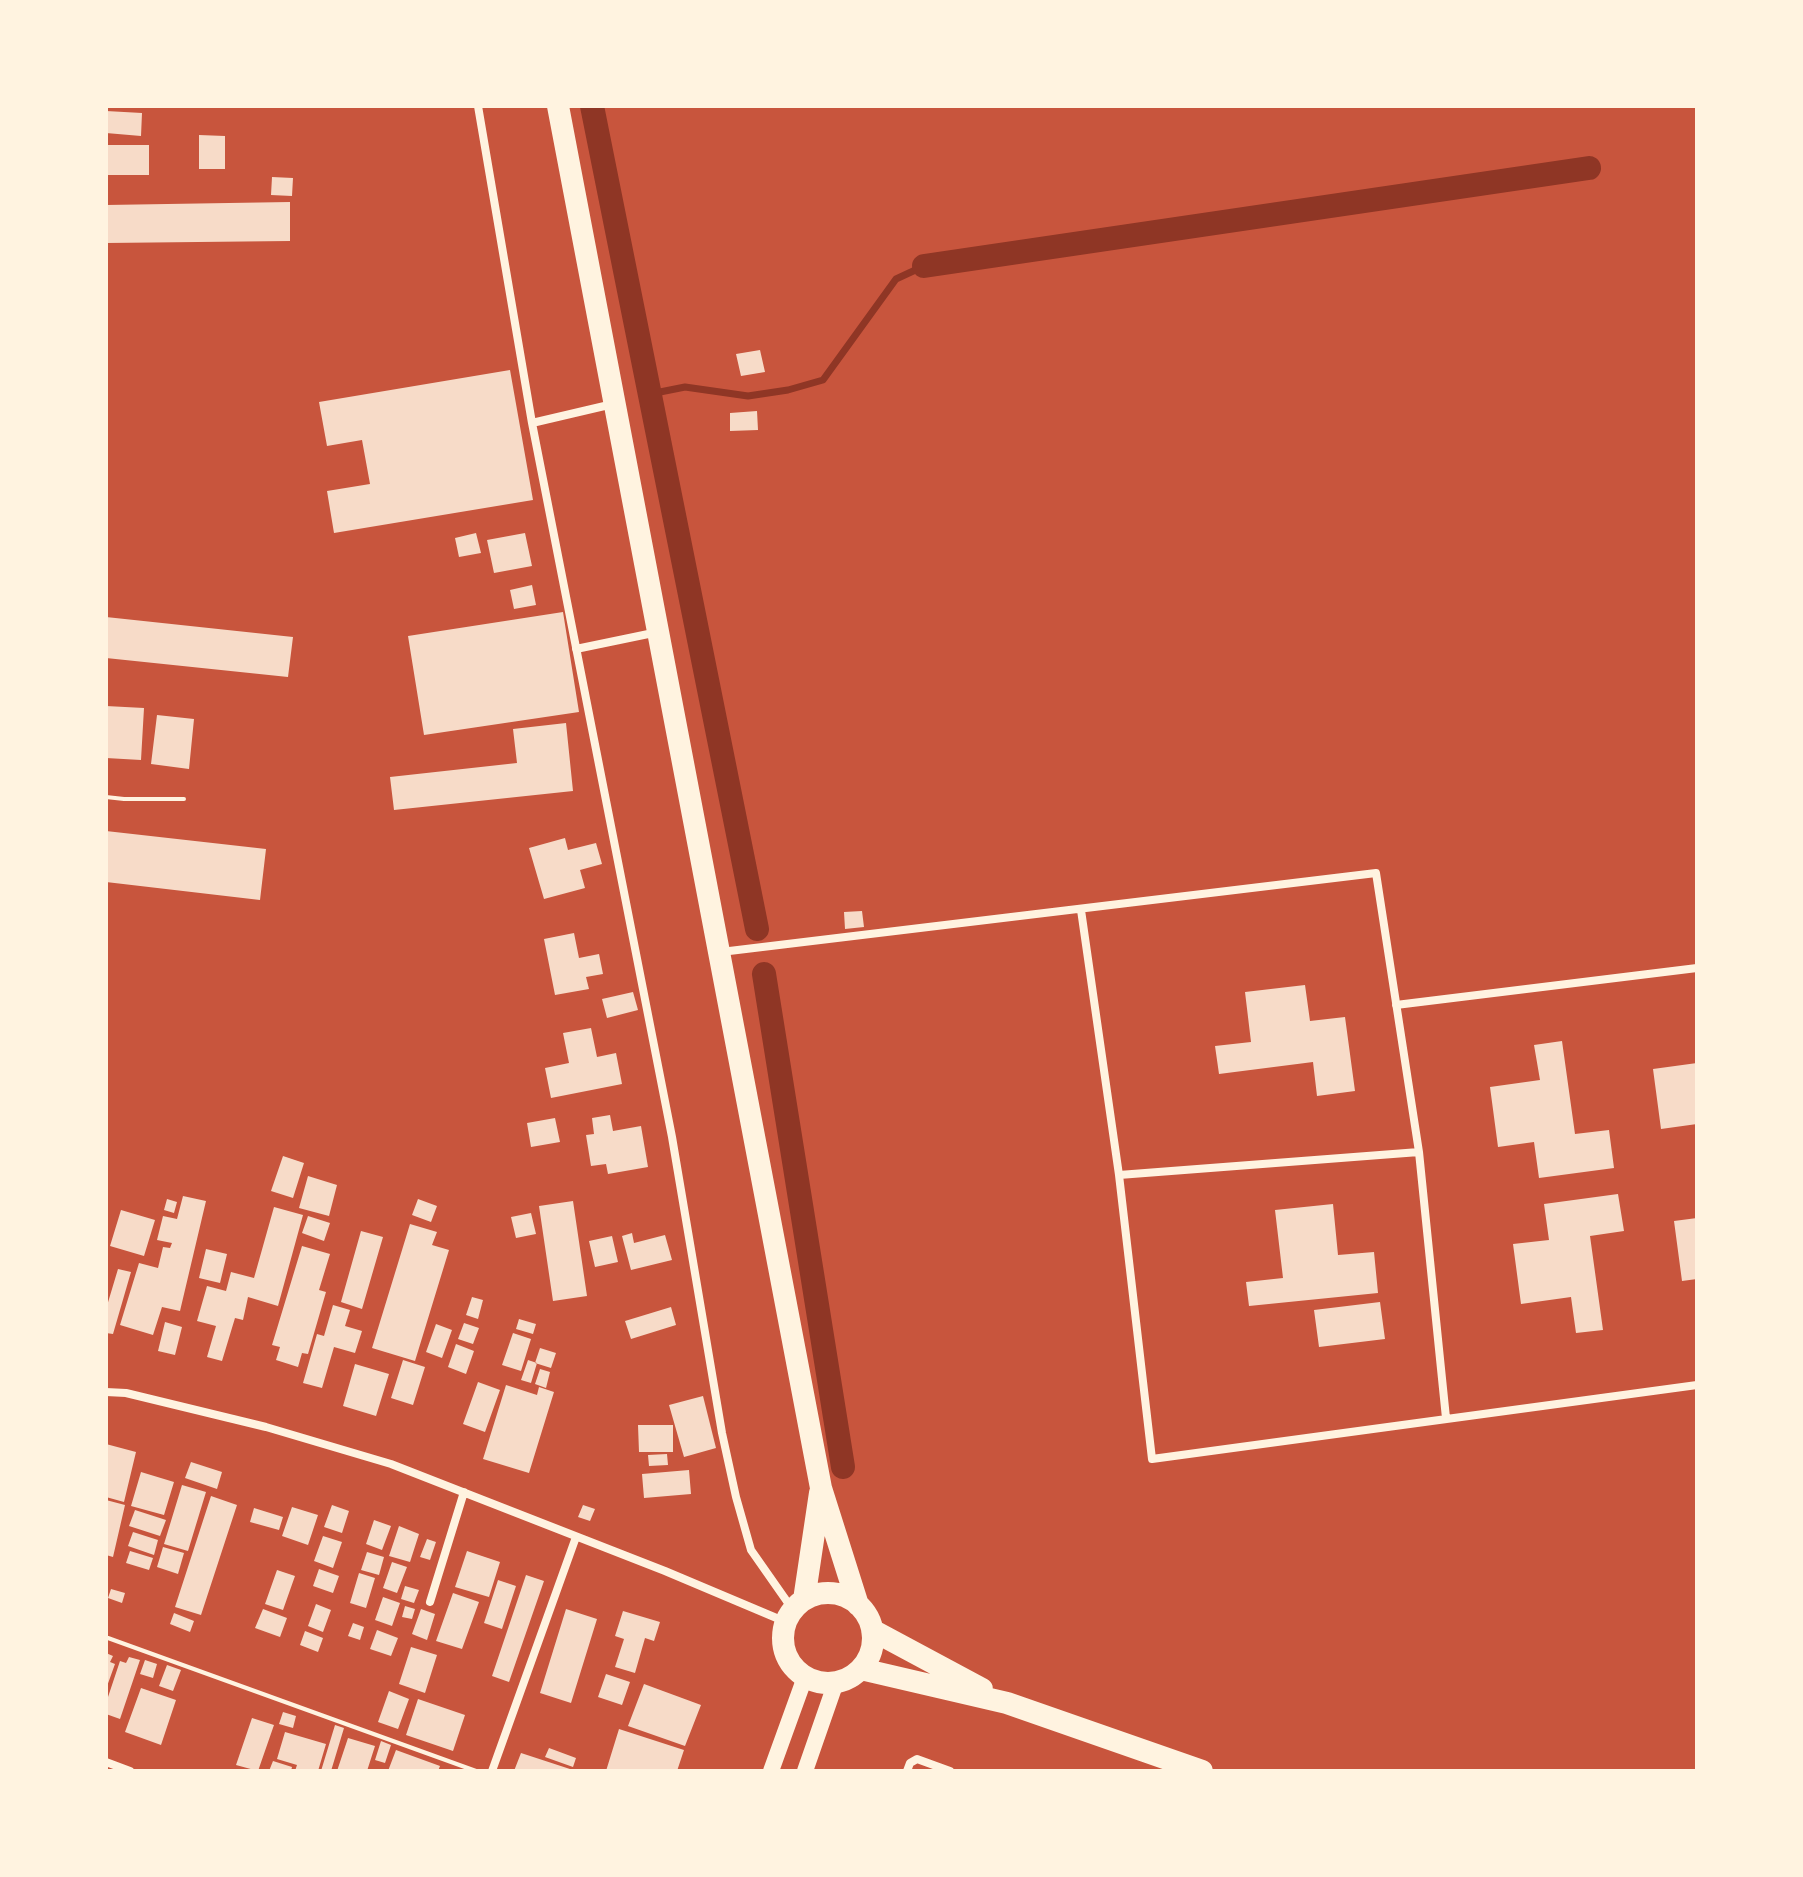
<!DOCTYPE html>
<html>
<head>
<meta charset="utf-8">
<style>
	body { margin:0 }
	#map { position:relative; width:1803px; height:1877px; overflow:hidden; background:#c8553d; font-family:"Public Sans",sans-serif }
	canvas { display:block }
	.frame { position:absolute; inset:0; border:108px solid #fff3e0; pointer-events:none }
</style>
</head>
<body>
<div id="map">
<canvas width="1803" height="1877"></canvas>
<div class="frame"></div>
</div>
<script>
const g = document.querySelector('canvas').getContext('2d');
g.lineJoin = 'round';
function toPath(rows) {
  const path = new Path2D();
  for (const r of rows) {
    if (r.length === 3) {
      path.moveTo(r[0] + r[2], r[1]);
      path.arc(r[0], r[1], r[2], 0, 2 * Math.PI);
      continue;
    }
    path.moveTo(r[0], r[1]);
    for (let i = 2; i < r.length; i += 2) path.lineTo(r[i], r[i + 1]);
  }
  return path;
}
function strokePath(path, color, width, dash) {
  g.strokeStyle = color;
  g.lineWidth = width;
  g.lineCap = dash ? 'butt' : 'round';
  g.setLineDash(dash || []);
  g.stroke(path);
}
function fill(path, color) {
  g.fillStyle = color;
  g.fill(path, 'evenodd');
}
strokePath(toPath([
	[650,394,685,387,748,396,788,390,823,380,896,279,924,266]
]), '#8f3625', 7);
strokePath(toPath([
	[592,106,757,929],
	[924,266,1589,168],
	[764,974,843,1467]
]), '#8f3625', 24);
fill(toPath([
	[106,111,142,113,141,136,106,133],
	[199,135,225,136,225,169,199,169],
	[106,145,149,145,149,175,106,175],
	[272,177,293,178,292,196,271,195],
	[290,202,290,241,106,243,106,205],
	[760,350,765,372,741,376,736,354],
	[510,370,533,500,334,533,327,491,370,484,362,440,327,446,319,402],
	[757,411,758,430,730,431,730,413],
	[476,533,481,553,459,557,455,538],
	[525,533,532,566,494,573,487,540],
	[532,585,536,605,514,609,510,590],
	[563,612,579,712,424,735,408,636],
	[106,617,293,637,288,677,106,658],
	[106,706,144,708,141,760,106,758],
	[157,715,194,719,189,769,151,764],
	[566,723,573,791,394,810,390,777,517,763,513,729],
	[106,831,266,849,260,900,106,882],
	[565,838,568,850,596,843,602,864,580,870,585,888,544,899,529,848],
	[862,911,864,927,845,929,844,912],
	[574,933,579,958,599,954,603,974,586,977,589,989,555,995,544,939],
	[1305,985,1310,1021,1345,1017,1355,1091,1317,1096,1313,1062,1219,1074,1215,1046,1251,1042,1245,992],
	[633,992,638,1010,607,1018,602,999],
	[591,1028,597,1057,616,1053,622,1084,551,1098,545,1068,569,1063,563,1033],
	[1562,1041,1575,1134,1609,1130,1614,1168,1539,1178,1534,1142,1498,1147,1490,1087,1540,1080,1534,1045],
	[1697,1063,1697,1124,1661,1129,1653,1069],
	[610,1115,613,1131,641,1126,648,1167,608,1174,606,1164,591,1166,586,1135,594,1134,592,1118],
	[555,1118,560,1142,531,1147,527,1123],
	[283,1156,304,1163,293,1198,271,1191],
	[308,1176,337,1185,329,1216,299,1208],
	[1618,1194,1624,1231,1590,1236,1603,1330,1576,1333,1571,1297,1521,1304,1513,1244,1549,1240,1544,1204],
	[183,1196,206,1201,180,1311,162,1307,153,1335,120,1325,139,1263,158,1268,163,1247,170,1248,172,1243,157,1240,163,1216,177,1219],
	[167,1199,177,1202,174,1213,164,1210],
	[418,1199,437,1206,431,1222,412,1215],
	[573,1201,587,1296,553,1301,539,1206],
	[1333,1204,1338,1255,1374,1252,1378,1293,1249,1306,1246,1282,1283,1278,1275,1210],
	[274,1207,303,1215,278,1306,248,1297,243,1320,235,1318,222,1361,207,1357,216,1326,197,1321,207,1286,226,1291,231,1272,254,1278],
	[121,1210,155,1220,144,1256,110,1246],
	[531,1213,536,1234,516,1238,511,1217],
	[308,1216,330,1223,324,1241,302,1233],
	[1697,1218,1697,1279,1682,1281,1674,1221],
	[410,1224,437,1232,432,1245,449,1250,415,1361,372,1348],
	[361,1231,383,1237,362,1309,341,1302],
	[632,1233,634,1243,665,1235,672,1260,631,1270,622,1236],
	[612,1236,618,1262,595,1267,589,1241],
	[302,1246,330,1254,319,1290,326,1292,308,1354,302,1353,298,1367,276,1360,280,1347,272,1345],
	[206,1249,227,1254,220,1283,199,1278],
	[118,1269,131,1272,113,1334,106,1333,106,1309],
	[472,1297,483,1300,478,1319,466,1315],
	[1380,1302,1385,1339,1319,1347,1314,1310],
	[333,1305,350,1310,345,1326,362,1331,355,1353,334,1347,322,1388,303,1383,317,1334,324,1336],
	[671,1307,676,1325,631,1339,625,1321],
	[519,1319,536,1324,533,1334,516,1329],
	[165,1322,182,1327,175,1355,158,1351],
	[464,1323,479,1328,473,1344,458,1339],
	[436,1324,452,1330,442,1358,426,1352],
	[513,1333,531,1339,521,1371,502,1365],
	[456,1344,474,1351,466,1374,448,1367],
	[540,1348,556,1353,551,1368,535,1363],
	[403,1360,425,1367,413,1405,391,1398],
	[528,1360,537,1363,531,1383,521,1380],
	[355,1364,389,1374,376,1416,343,1406],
	[540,1369,550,1372,546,1388,535,1384],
	[478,1382,500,1390,485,1432,463,1424],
	[506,1385,537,1395,539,1387,554,1392,529,1473,483,1459],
	[703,1396,716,1448,684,1457,669,1405],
	[638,1425,673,1425,673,1452,639,1452],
	[106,1444,136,1452,124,1502,106,1497],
	[667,1454,668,1465,649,1466,648,1455],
	[191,1462,222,1472,217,1489,185,1478],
	[689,1470,691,1494,644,1498,642,1474],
	[141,1472,174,1482,164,1515,131,1506],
	[182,1485,206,1492,188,1551,164,1544],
	[211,1496,237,1505,201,1615,175,1607],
	[106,1500,125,1505,113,1557,106,1555],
	[332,1505,349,1511,342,1533,324,1527],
	[583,1505,595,1509,590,1521,578,1517],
	[292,1507,318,1515,308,1545,282,1536],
	[254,1508,283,1517,279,1530,250,1522],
	[135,1510,166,1520,160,1536,129,1526],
	[374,1520,391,1526,382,1550,366,1544],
	[399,1526,419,1534,410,1562,389,1556],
	[133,1532,158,1540,154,1555,128,1546],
	[323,1536,342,1542,333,1568,314,1561],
	[427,1539,436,1542,430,1560,420,1557],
	[163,1547,184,1553,178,1574,157,1567],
	[130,1551,153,1558,149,1570,126,1563],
	[467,1551,500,1562,489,1597,455,1587],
	[367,1552,384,1557,379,1575,361,1570],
	[392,1562,407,1567,397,1593,383,1588],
	[319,1569,339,1576,333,1593,313,1586],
	[277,1570,295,1576,283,1610,265,1604],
	[359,1573,375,1578,366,1608,350,1603],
	[526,1575,544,1581,509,1682,492,1676],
	[498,1580,516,1586,502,1629,484,1623],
	[405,1586,419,1590,414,1603,401,1599],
	[111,1589,125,1593,122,1603,108,1598],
	[453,1593,479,1602,462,1649,436,1641],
	[383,1597,400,1603,392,1626,375,1620],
	[316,1604,331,1610,323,1632,308,1626],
	[405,1606,415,1609,412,1619,402,1617],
	[263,1609,287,1618,280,1637,255,1628],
	[421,1609,435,1614,427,1640,412,1634],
	[566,1609,597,1619,571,1703,540,1693],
	[623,1611,660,1622,654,1641,645,1638,635,1673,615,1667,624,1639,615,1636],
	[174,1613,194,1621,190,1632,170,1624],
	[353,1623,364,1627,360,1640,348,1636],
	[377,1630,398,1638,391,1656,370,1649],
	[305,1631,323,1638,318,1652,300,1645],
	[411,1647,437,1655,425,1693,399,1684],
	[106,1653,113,1656,110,1662,115,1664,106,1689],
	[129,1657,140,1660,120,1719,106,1714,106,1703,120,1661,126,1663],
	[145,1660,157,1664,153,1678,140,1674],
	[167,1665,181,1670,173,1691,159,1686],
	[606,1674,630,1682,622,1705,598,1697],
	[644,1684,701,1705,685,1746,628,1726],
	[141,1688,176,1700,161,1745,125,1732],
	[389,1691,409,1699,398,1729,378,1722],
	[418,1699,465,1715,453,1751,406,1735],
	[283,1712,296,1716,293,1728,279,1724],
	[252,1718,274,1725,258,1771,236,1765],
	[335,1725,344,1728,331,1771,321,1771],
	[619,1729,684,1750,677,1771,606,1771],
	[285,1732,326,1744,318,1771,295,1771,297,1765,277,1759],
	[348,1738,375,1746,367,1771,337,1771],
	[381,1741,391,1745,385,1763,375,1760],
	[549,1748,576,1758,573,1767,545,1757],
	[396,1750,440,1766,438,1771,388,1771],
	[521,1753,573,1770,573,1771,514,1771],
	[273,1761,292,1767,291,1771,269,1771]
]), '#f7dbc8');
strokePath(toPath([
	[106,797,124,799,184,799],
	[108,1638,476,1771]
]), '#fff3e0', 4);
strokePath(toPath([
	[478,106,532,423,672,1137,722,1433,736,1497,751,1550,793,1610],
	[532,423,613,404],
	[576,649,658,632],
	[1081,910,1119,1175,1152,1459,1697,1385],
	[721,952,1376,873,1419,1152,1446,1418],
	[1396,1005,1697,968],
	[1119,1175,1419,1152],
	[106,1392,126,1393,266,1427,391,1464,665,1571,786,1622],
	[430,1602,464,1492],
	[106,1762,130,1771],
	[492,1771,576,1537],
	[907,1771,910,1763,917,1759,950,1771]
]), '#fff3e0', 8);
strokePath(toPath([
	[771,1771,805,1677],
	[805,1771,836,1682]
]), '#fff3e0', 16);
strokePath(toPath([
	[558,106,821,1488,858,1605],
	[828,1638,45],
	[804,1600,820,1493],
	[872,1630,982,1689],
	[861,1669,1007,1703,1202,1771]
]), '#fff3e0', 22);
</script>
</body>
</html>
